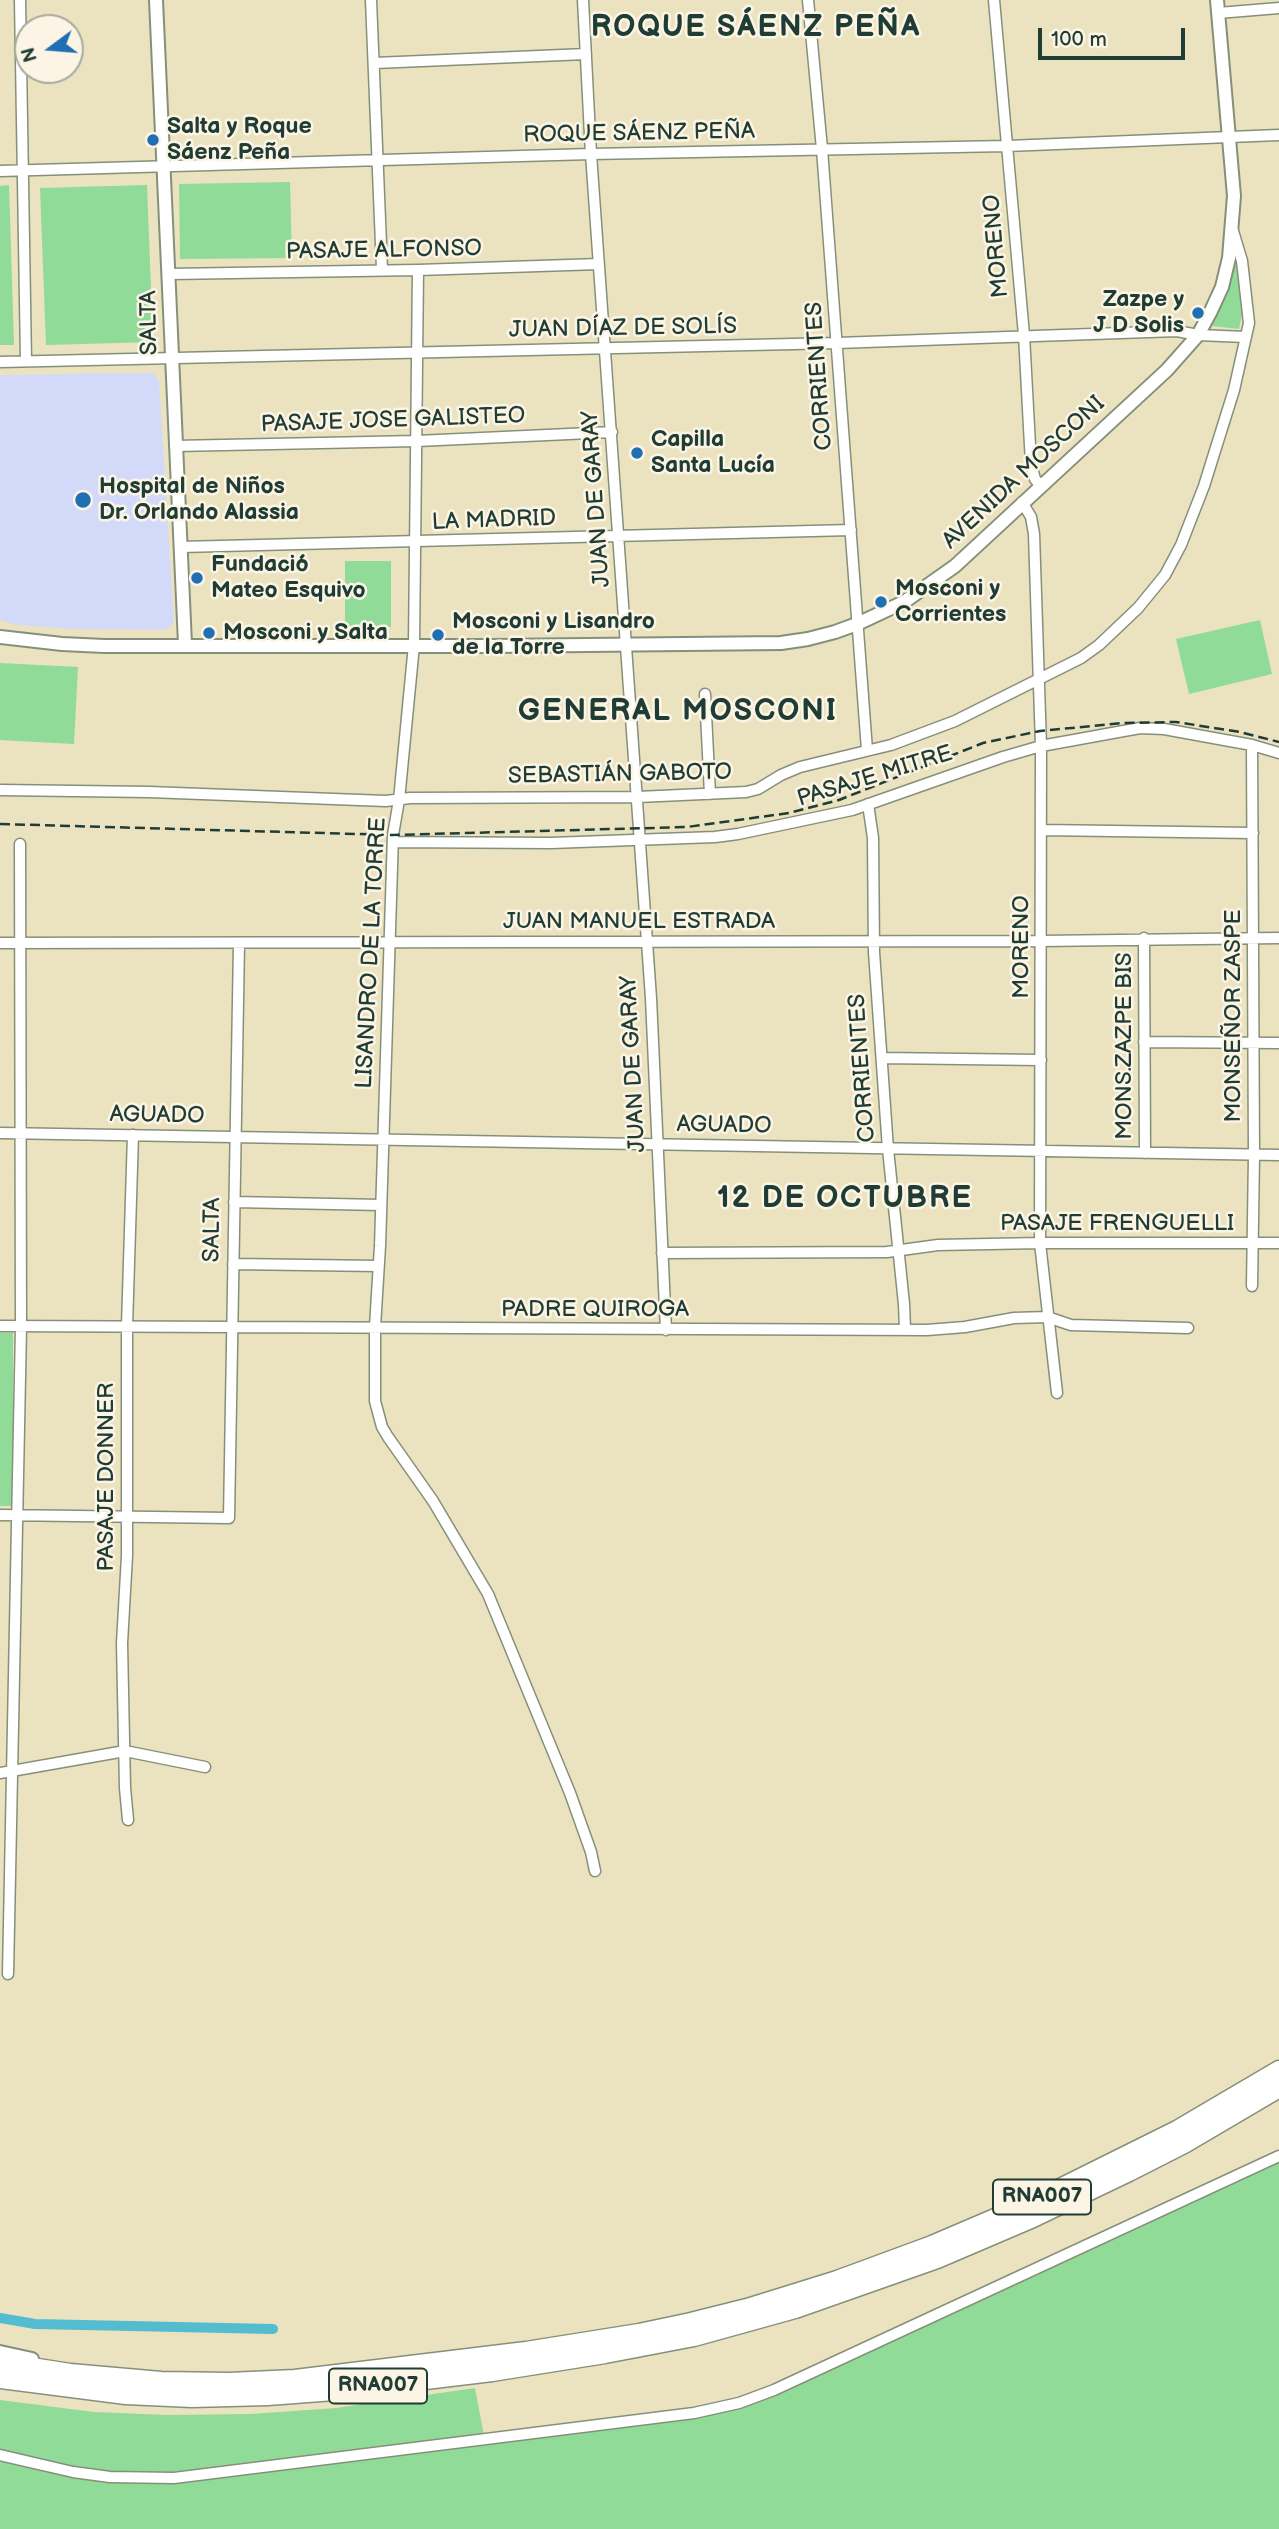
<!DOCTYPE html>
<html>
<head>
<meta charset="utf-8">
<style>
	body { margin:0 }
	#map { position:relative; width:1279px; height:2529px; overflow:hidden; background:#ebe2c0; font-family:"Balsamiq Sans",sans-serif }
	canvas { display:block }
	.north { position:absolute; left:14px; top:14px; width:70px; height:70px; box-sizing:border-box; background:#fcf5e5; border:2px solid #a4ab9e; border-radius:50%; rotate:254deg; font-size:19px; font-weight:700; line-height:28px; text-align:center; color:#1f3d34 }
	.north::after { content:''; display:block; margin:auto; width:24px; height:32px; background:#1f6fb2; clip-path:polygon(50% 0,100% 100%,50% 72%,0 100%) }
	.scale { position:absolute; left:1038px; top:28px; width:147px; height:32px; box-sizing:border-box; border:4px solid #1f3d34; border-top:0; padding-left:9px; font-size:21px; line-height:24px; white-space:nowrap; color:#1f3d34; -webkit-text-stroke:5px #fcf5e5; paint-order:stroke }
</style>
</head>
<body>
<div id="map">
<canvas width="1279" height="2529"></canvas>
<div class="north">N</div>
<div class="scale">100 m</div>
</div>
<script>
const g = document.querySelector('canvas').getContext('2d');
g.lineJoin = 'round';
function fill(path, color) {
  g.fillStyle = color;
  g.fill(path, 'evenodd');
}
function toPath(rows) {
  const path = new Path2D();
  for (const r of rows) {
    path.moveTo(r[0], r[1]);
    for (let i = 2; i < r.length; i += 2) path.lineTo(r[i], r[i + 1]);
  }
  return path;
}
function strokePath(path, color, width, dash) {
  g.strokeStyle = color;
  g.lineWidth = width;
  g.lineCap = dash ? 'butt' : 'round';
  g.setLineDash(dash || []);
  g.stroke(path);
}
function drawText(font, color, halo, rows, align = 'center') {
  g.font = font + ' "Balsamiq Sans",sans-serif';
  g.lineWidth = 5;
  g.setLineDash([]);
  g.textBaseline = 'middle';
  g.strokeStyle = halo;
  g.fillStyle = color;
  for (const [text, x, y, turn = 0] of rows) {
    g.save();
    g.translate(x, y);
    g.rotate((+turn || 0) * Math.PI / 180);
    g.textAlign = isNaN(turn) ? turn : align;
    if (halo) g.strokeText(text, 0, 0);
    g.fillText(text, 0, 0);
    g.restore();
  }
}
fill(toPath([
	[140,373,153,373,159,381,174,622,166,630,73,629,17,625,0,620,0,375]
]), '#d3d9f9');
fill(toPath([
	[290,182,292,258,180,259,179,184],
	[9,185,14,345,0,345,0,186],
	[147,185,153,342,46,345,40,188],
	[1235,262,1244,305,1239,329,1212,326,1229,285],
	[345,561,391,561,391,627,345,627],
	[1260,620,1272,674,1189,694,1176,639],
	[0,663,78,667,74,744,0,740],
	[0,1333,13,1333,13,1506,0,1506],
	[1279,2158,1279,2529,0,2529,0,2400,94,2412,166,2415,251,2414,336,2408,475,2388,485,2441,694,2415,770,2393]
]), '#90db97');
strokePath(toPath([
	[0,2318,35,2324,273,2329]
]), '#53bcd1', 10);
const minor = toPath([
	[20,0,26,361],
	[371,0,382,269],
	[583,0,591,154,651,998,666,1330],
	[808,0,822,149,867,750],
	[994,0,1024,335,1031,464,1035,479,1040,485],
	[1218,13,1279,8],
	[375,63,586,54],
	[0,171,591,154,1007,146,1279,135],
	[418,270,414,645,399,800,393,835,380,1246,375,1327,375,1401,382,1427,388,1437,433,1501,488,1594,570,1793,591,1852,595,1871],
	[170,274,418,270,599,264],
	[0,362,837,343,1177,331,1198,335,1246,337],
	[175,446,417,441,612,432],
	[1022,502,1031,517,1034,534,1041,746,1040,1243,1057,1393],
	[181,547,851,530],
	[705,694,710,794],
	[0,790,149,792,386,801,410,798,638,797,746,792,758,789,781,775,800,767,891,745,955,721,1081,658,1099,645,1138,608,1165,575,1181,545,1204,486,1234,390,1249,323,1242,261,1233,231],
	[868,804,873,838,874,952,888,1149,904,1304,905,1329],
	[1042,830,1253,833],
	[393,842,551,843,715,837,738,834,852,810,1003,757,1041,746,1140,728,1164,729,1252,745,1279,753],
	[1144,938,1145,1153],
	[0,943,1041,941,1279,938],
	[1144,1042,1279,1043],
	[882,1058,1041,1060],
	[0,1133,1279,1155],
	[234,1202,381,1205],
	[662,1253,887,1252,938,1245,1040,1243,1279,1243],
	[233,1264,378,1266],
	[1252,1286,1254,1155,1252,745],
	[0,1326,927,1330,965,1327,1014,1318,1047,1317,1071,1325,1188,1328],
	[0,1515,229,1518,239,943],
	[0,1773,125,1751,205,1767],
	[128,1820,125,1788,122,1643,127,1556,127,1326,133,1135],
	[8,1974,21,1327,20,844],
	[0,2455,73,2472,110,2477,174,2478,694,2413,739,2403,774,2390,1279,2156]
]);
const tertiary = toPath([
	[156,0,185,644],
	[0,637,62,644,104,646,491,646,781,643,808,639,835,632,857,624,904,602,955,566,1167,370,1198,335,1210,313,1222,287,1229,258,1234,196,1217,0],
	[0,2352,32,2359]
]);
const motorway = toPath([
	[0,2362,70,2373,161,2381,229,2382,295,2379,526,2351,639,2333,691,2322,747,2308,837,2280,932,2245,1028,2204,1177,2130,1279,2070],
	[0,2379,126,2395,192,2398,268,2396,334,2391,492,2372,605,2354,694,2337,795,2309,937,2259,1033,2218,1129,2172,1184,2144,1279,2088]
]);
strokePath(minor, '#85907a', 13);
strokePath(tertiary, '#85907a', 16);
strokePath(motorway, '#85907a', 21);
strokePath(minor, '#fff', 10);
strokePath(tertiary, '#fff', 12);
strokePath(motorway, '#fff', 18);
strokePath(toPath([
	[0,824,393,835,687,827,789,813,839,800,983,743,1040,731,1123,723,1176,722,1240,732,1279,742]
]), '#1f3d34', 2.5, [10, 5]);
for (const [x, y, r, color] of [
	[153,140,7,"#1f6fb2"],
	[1198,313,7,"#1f6fb2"],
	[637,453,7,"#1f6fb2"],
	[83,500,9,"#1f6fb2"],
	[197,578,7,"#1f6fb2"],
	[881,602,7,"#1f6fb2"],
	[209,633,7,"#1f6fb2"],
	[438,635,7,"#1f6fb2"]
]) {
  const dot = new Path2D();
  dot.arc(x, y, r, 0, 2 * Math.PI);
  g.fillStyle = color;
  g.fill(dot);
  strokePath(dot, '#fcf5e5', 2.5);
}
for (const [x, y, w] of [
	[1042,2197,98],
	[378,2386,98]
]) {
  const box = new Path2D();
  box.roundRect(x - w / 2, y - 17.5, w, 35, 5);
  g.fillStyle = '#fcf5e5';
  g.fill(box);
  strokePath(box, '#1f3d34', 2);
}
drawText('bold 21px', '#1f3d34', null, [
	["RNA007",1042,2197],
	["RNA007",378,2386]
]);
drawText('bold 23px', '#1f3d34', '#fcf5e5', [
	["Salta y Roque",167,127],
	["Sáenz Peña",167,153],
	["Zazpe y",1184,300,"right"],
	["J D Solis",1184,326,"right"],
	["Capilla",651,440],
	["Santa Lucía",651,466],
	["Hospital de Niños",99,487],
	["Dr. Orlando Alassia",99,513],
	["Fundació",211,565],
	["Mateo Esquivo",211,591],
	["Mosconi y",895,589],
	["Corrientes",895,615],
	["Mosconi y Lisandro",452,622],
	["de la Torre",452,648],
	["Mosconi y Salta",223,633]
], 'left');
drawText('23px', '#1f3d34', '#fcf5e5', [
	["ROQUE SÁENZ PEÑA",639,134,-1],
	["MORENO",997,246,-95],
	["PASAJE ALFONSO",384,251,-1],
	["SALTA",150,323,-91],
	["JUAN DÍAZ DE SOLÍS",623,329,-1],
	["CORRIENTES",820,376,-94],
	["PASAJE JOSE GALISTEO",393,421,-2],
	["AVENIDA MOSCONI",1024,473,-43],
	["JUAN DE GARAY",597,499,-94],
	["LA MADRID",494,521,-2],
	["SEBASTIÁN GABOTO",620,775,-1],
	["PASAJE MITRE",875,777,-17],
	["JUAN MANUEL ESTRADA",639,922],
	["MORENO",1022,947,-90],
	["LISANDRO DE LA TORRE",372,953,-87],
	["MONSEÑOR ZASPE",1234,1016,-90],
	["MONS.ZAZPE BIS",1125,1046,-90],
	["JUAN DE GARAY",634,1064,-93],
	["CORRIENTES",863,1068,-94],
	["AGUADO",157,1116,1],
	["AGUADO",724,1126,1],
	["PASAJE FRENGUELLI",1117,1224],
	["SALTA",213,1230,-89],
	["PADRE QUIROGA",595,1310],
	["PASAJE DONNER",107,1477,-90]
]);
g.letterSpacing = '2px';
drawText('bold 30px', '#1f3d34', '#fcf5e5', [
	["ROQUE SÁENZ PEÑA",756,28],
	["GENERAL MOSCONI",678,712],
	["12 DE OCTUBRE",845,1199]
]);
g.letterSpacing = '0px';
</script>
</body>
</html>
